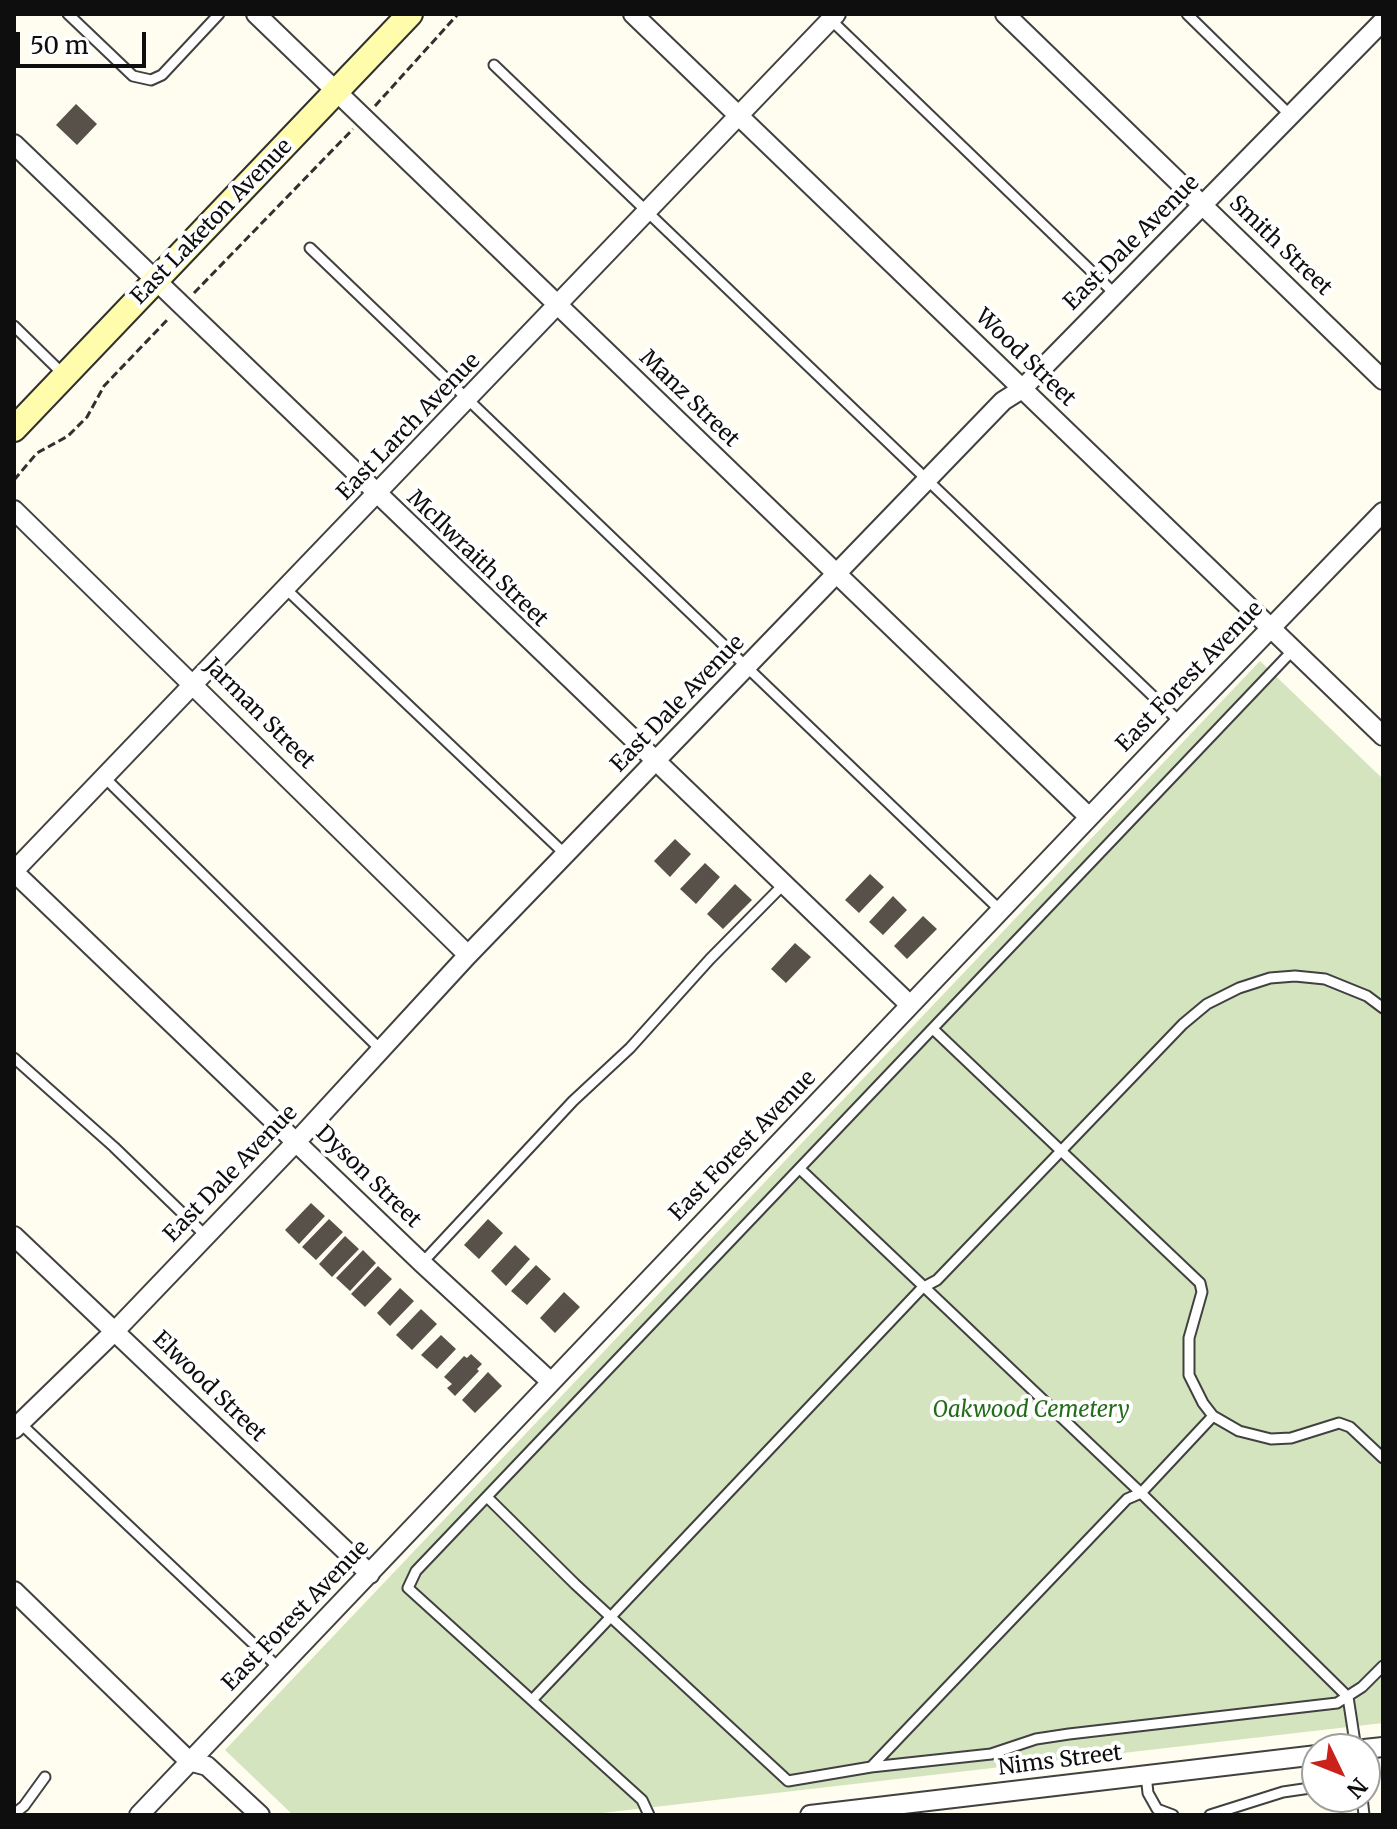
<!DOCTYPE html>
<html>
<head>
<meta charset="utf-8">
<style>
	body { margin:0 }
	#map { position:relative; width:1397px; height:1829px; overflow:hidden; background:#fffdf0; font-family:Merriweather,serif }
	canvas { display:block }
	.frame { position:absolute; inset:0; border:16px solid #0e0e0e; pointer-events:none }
	.north { position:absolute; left:1301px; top:1733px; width:80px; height:80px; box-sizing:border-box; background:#fff; border:2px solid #9f9f9f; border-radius:50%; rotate:133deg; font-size:22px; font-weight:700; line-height:32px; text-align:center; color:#0e0e0e }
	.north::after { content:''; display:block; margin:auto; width:28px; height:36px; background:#cb211a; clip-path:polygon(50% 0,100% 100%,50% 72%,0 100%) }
	.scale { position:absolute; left:16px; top:32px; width:130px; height:36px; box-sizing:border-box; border:4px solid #0e0e0e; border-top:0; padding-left:10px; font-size:24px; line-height:28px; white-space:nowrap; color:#0e0e0e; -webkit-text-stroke:6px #fff; paint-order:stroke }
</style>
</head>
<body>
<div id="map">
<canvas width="1397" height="1829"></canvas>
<div class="frame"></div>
<div class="north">N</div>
<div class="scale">50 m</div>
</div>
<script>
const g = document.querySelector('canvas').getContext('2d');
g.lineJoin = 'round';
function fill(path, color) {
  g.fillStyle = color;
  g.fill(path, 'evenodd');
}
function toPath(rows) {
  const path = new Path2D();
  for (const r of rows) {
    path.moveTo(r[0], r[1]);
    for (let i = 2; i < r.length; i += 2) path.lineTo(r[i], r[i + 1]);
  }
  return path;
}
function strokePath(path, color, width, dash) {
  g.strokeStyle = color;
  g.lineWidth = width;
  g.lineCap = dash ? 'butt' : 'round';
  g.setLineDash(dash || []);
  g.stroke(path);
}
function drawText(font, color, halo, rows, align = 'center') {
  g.font = font + ' Merriweather,serif';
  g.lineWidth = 8;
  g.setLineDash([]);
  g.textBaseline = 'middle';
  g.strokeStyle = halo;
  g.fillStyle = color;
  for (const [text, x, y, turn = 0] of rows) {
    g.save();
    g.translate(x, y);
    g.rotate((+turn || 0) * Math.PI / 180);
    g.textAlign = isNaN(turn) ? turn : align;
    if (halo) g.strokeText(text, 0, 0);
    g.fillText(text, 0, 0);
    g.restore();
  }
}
fill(toPath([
	[1260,661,1383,779,1383,1723,585,1815,293,1815,225,1750]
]), '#d4e4be');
fill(toPath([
	[76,104,97,124,77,145,56,125],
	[675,839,691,854,670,877,654,861],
	[705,863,720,877,696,904,680,889],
	[870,874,884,887,859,913,845,900],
	[735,884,752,900,723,929,707,914],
	[893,896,907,910,883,935,869,922],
	[923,916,937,929,907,959,894,946],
	[795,943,811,957,786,983,771,969],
	[311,1203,325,1216,299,1244,285,1230],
	[329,1219,343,1232,316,1260,302,1247],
	[488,1219,503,1233,479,1259,464,1245],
	[345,1236,359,1249,332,1277,319,1264],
	[515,1245,530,1259,506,1286,491,1271],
	[363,1250,376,1263,350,1291,336,1278],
	[536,1265,551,1279,527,1305,511,1291],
	[378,1266,392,1279,365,1307,351,1294],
	[400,1288,414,1301,390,1326,377,1313],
	[564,1292,580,1307,555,1333,540,1318],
	[421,1309,437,1324,412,1350,396,1335],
	[441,1335,456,1349,437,1369,421,1355],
	[471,1354,482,1364,477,1369,479,1371,455,1396,447,1388,452,1384,444,1377,464,1356,467,1358],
	[488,1372,502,1386,475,1413,462,1400]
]), '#58514a');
const service = toPath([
	[68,14,133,76,151,80,162,75,219,14],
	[1187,14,1291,116],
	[830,19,1115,294],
	[494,65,1180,722],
	[310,248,1000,910],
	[14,326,63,374],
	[286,589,566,855],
	[104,777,381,1050],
	[933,1029,1200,1283,1202,1292,1189,1338,1189,1375,1203,1403,1213,1416,1239,1431,1271,1439,1291,1438,1339,1423,1350,1427,1383,1458],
	[14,1058,114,1147,206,1236],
	[800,1169,1141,1493,1348,1697,1356,1749],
	[422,1263,573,1101,630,1048,710,959,784,884],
	[20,1423,279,1668],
	[487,1497,575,1584,788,1781,871,1767,1127,1499,1141,1493,1213,1416],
	[533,1699,922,1288,937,1280,1183,1024,1207,1004,1239,988,1270,978,1295,976,1325,979,1367,996,1383,1008],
	[871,1767,991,1754,1036,1739,1069,1734,1337,1703,1362,1687,1383,1666],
	[1146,1775,1148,1793,1157,1809,1173,1815],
	[1362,1797,1364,1815],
	[14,1814,24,1806,45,1777],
	[649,1815,642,1800,408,1588,416,1571,1294,649],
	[1210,1815,1283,1792,1317,1787]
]);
const minor = toPath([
	[256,14,1089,817],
	[633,14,1383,736],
	[1005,14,1383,380],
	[14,144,910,1005],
	[14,510,468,955],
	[14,871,836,14],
	[14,872,422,1263,551,1382],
	[14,1236,370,1574],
	[14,1429,115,1331,297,1141,468,955,1003,401,1022,389,1383,21],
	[14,1591,189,1761,207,1766,260,1815],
	[1364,1749,1383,1747],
	[139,1815,1180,722,1383,512],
	[810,1815,1317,1755]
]);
const secondary = toPath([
	[14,429,410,14]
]);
strokePath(service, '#414141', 13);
strokePath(minor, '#414141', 22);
strokePath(secondary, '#303030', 28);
strokePath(toPath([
	[375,106,458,14],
	[194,293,353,129],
	[14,480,37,453,68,436,87,417,104,386,169,318]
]), '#303030', 3, [8, 4]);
strokePath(service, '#fff', 9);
strokePath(minor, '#fff', 18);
strokePath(secondary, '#fffdab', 24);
drawText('22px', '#0e0e0e', '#fff', [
	["East Laketon Avenue",212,222,-46],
	["East Dale Avenue",1132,243,-45],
	["Smith Street",1280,246,44],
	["Wood Street",1025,358,44],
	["Manz Street",689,399,44],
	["East Larch Avenue",409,427,-46],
	["McIlwraith Street",477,559,44],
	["East Forest Avenue",1190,677,-46],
	["East Dale Avenue",678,704,-46],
	["Jarman Street",259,714,45],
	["East Forest Avenue",743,1146,-46],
	["East Dale Avenue",231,1174,-46],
	["Dyson Street",368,1177,44],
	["Elwood Street",209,1387,44],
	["East Forest Avenue",296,1616,-46],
	["Nims Street",1060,1761,-7]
]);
drawText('italic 22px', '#236c19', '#fff', [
	["Oakwood Cemetery",1031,1411]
]);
</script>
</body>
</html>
